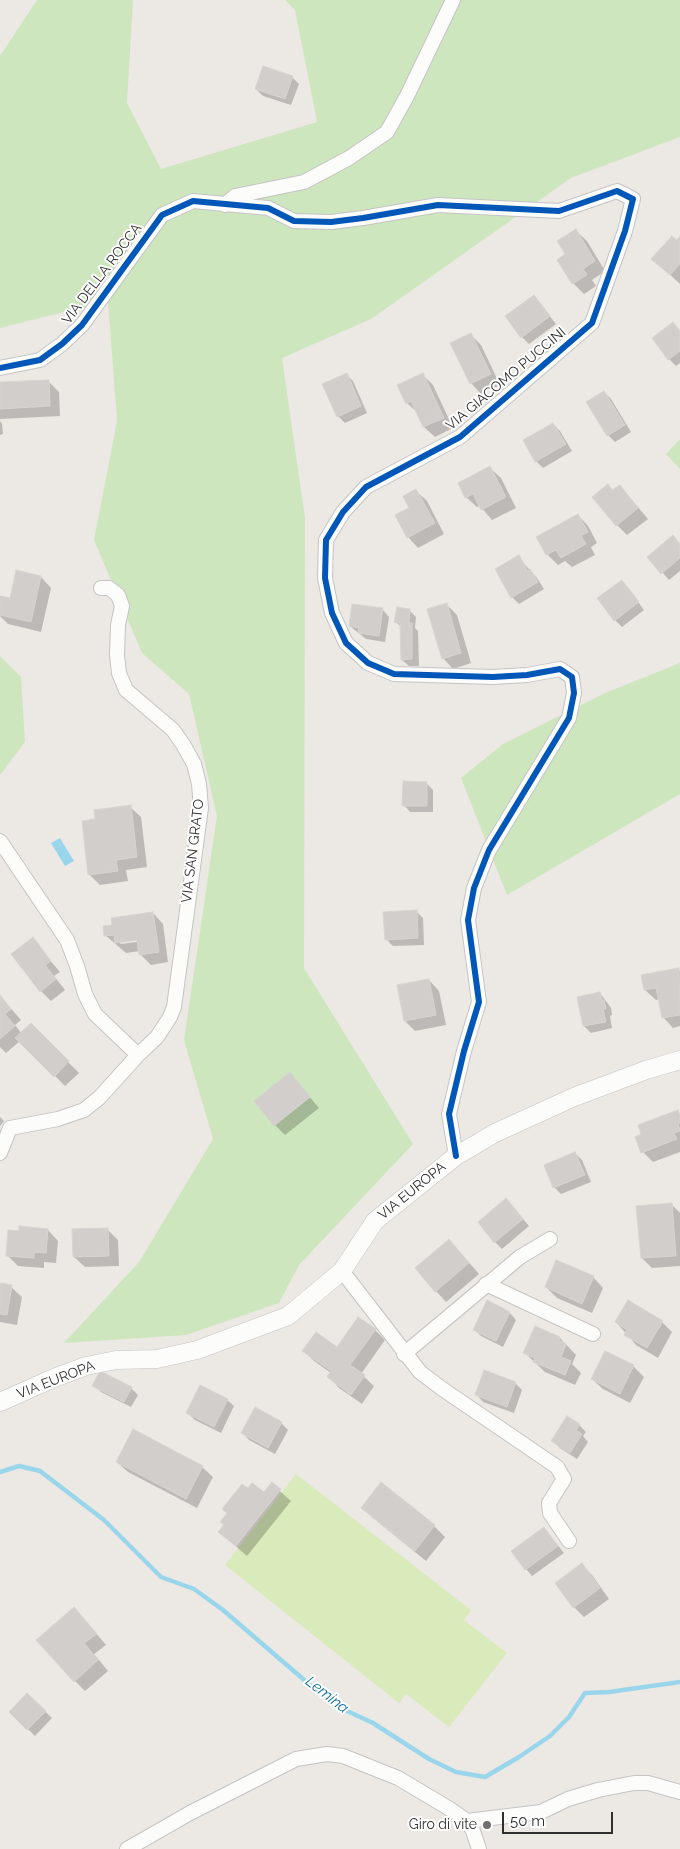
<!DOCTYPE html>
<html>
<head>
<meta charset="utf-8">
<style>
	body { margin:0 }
	#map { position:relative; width:680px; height:1849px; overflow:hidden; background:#ece8e4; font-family:Raleway,sans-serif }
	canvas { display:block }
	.scale { position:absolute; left:502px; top:1812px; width:111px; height:22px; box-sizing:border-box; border:2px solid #2e2e2e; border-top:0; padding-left:6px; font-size:15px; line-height:18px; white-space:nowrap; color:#2e2e2e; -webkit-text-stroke:4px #fff; paint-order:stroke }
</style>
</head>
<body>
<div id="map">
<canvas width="680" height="1849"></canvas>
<div class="scale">50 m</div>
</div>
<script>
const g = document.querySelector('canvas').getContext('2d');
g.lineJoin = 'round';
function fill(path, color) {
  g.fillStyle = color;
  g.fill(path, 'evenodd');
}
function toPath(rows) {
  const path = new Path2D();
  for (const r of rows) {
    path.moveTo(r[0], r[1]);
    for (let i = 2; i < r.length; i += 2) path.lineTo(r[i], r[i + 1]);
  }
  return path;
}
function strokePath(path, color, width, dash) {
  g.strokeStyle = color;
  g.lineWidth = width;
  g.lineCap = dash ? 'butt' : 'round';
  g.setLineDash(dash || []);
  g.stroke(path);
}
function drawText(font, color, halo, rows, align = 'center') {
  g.font = font + ' Raleway,sans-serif';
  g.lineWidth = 4;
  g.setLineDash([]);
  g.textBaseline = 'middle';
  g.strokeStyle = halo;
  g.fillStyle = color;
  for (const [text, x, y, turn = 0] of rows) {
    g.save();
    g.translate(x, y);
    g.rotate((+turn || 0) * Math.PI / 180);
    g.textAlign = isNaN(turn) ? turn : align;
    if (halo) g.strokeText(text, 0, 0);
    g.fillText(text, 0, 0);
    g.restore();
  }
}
fill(toPath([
	[37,0,133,0,127,103,161,169,317,122,295,10,285,0,680,0,680,137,571,178,371,319,282,358,305,518,304,968,413,1144,299,1265,279,1303,186,1335,64,1343,139,1262,213,1139,184,1040,217,816,189,694,142,653,94,540,117,421,108,301,0,328,0,56],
	[680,439,680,469,666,454],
	[0,656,21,677,25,742,0,775],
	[680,663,680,794,507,895,461,778,503,744,605,693]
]), '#cee6be');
fill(toPath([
	[296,1474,471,1610,464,1620,507,1653,449,1727,406,1694,399,1703,225,1565]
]), '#d9eabb');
fill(toPath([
	[60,838,74,861,65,866,51,843]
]), '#99d6ec');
fill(toPath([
	[292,77,299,84,291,105,263,96,256,89],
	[576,231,587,241,605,271,592,280,596,286,584,294,573,283,567,255],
	[680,238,680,284,664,269],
	[534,296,556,324,529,344,522,337],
	[680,331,680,363,676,366,669,359],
	[470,334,481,345,500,385,481,394,471,383],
	[346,374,353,381,367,413,345,423,338,416],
	[422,374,433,385,453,428,435,437,424,427,418,413,407,403],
	[48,381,59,392,60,416,0,419,0,383],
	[604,392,611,399,631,432,615,442,608,435],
	[0,421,2,424,3,434,0,435],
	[553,424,560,431,572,451,543,468,536,461],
	[490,468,501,478,516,508,492,520,480,506,477,507,466,497],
	[620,486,648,519,627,535,617,525,613,492],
	[416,491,427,501,444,534,418,548,408,537,411,508],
	[578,515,588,526,597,543,591,547,595,555,572,567,565,561,558,565,547,554],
	[680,544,680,571,669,580,649,557],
	[518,557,537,578,544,589,519,604,512,597],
	[41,577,51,588,41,632,8,624,0,616,0,603,11,600],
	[628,588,644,610,622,627,615,620],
	[446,604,457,615,471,663,453,669,443,658],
	[383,610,389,617,385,642,366,639,350,626],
	[409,610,416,617,415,628,418,631,419,666,409,666,402,660,401,627,396,622],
	[426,783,433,790,433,812,410,812,404,805],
	[130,807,141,817,147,867,126,870,128,881,100,885,89,874,96,820],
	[416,911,423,918,424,945,393,946,386,939],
	[153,913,163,924,168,962,151,965,140,954,140,951,126,953,105,935,114,926],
	[143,938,143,941,121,944,118,941],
	[32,939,60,972,54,976,65,990,51,1001,41,991],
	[678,969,680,971,680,1026,673,1028,663,1017,660,999,656,1000,645,990],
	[429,980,439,991,446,1025,415,1031,405,1021],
	[600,993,611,1008,612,1015,610,1016,612,1028,591,1033,584,1026],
	[0,996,21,1020,15,1025,22,1034,31,1025,79,1073,65,1086,20,1041,6,1053,0,1047],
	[290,1074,319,1108,285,1135,275,1125],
	[677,1111,680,1114,680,1152,653,1162,643,1152],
	[0,1117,4,1121,0,1126],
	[575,1153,582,1160,591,1182,561,1194,554,1187],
	[672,1205,680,1213,680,1266,652,1268,642,1258],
	[513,1207,529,1226,502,1249,495,1242],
	[107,1229,118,1240,119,1266,85,1267,74,1257],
	[48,1230,58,1241,56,1263,44,1262,44,1268,18,1266,7,1255],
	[459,1251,479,1274,446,1302,436,1291],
	[593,1277,603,1288,592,1313,557,1298,546,1287],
	[0,1285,11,1287,22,1297,17,1325,0,1322],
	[488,1302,510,1313,516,1320,503,1347,481,1336,474,1329],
	[616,1322,662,1322,672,1332,658,1358,636,1345],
	[375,1330,385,1340,361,1374,374,1386,362,1404,339,1388,329,1377,331,1373,314,1361,304,1351,337,1349],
	[560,1338,576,1355,572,1364,581,1373,575,1385,545,1372,525,1353],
	[633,1366,644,1377,630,1403,603,1389,592,1379],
	[515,1383,522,1390,514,1413,483,1402,477,1395],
	[94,1385,131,1388,138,1395,131,1407,101,1392],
	[227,1400,234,1406,221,1433,195,1420,188,1413],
	[281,1423,288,1430,275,1454,249,1440,243,1433],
	[579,1425,586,1432,583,1436,588,1442,577,1459,560,1448,553,1441],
	[117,1462,202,1467,213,1477,197,1508,128,1472],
	[272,1484,291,1501,247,1556,219,1532,248,1490,264,1494],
	[382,1484,434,1526,445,1537,426,1561,373,1518,363,1508],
	[544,1528,564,1553,532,1576,526,1569],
	[582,1565,592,1575,609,1599,584,1617,574,1607],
	[84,1619,106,1645,94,1654,108,1671,85,1691,75,1681],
	[27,1694,52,1718,35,1736,10,1712]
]), '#0003');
strokePath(toPath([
	[0,1472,19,1466,40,1471,104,1520,161,1577,194,1589,223,1610,310,1685,343,1709,373,1723,429,1759,456,1772,485,1777,519,1757,550,1736,569,1717,585,1693,609,1692,680,1682]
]), '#99d6ec', 4.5);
const building = toPath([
	[263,66,293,76,285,99,255,89,263,66],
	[576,229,595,261,583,269,587,275,572,284,557,260,565,254,557,241,576,229],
	[672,236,677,240,680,236,680,264,670,275,651,259,672,236],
	[534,295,550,316,521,338,505,316,534,295],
	[673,322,680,331,680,351,668,360,652,338,673,322],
	[471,333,491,374,470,384,450,343,471,333],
	[347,373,361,406,337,417,322,384,347,373],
	[423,373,444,418,423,427,411,401,406,404,397,385,423,373],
	[49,380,50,406,0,409,0,382,49,380],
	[604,391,625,425,607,436,586,402,604,391],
	[553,423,566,444,535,462,523,440,553,423],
	[490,466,506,497,481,510,473,494,465,498,458,483,490,466],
	[608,484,612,490,620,485,638,508,616,526,592,497,608,484],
	[416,489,435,523,407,538,395,515,409,508,403,496,416,489],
	[578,514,588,532,581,536,586,544,561,558,556,550,546,555,536,537,578,514],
	[673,535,680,544,680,558,661,574,647,557,673,535],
	[519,555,528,571,530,569,538,582,511,598,495,569,519,555],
	[16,570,41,576,31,622,0,615,0,596,10,598,16,570],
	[622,580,639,602,614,621,597,598,622,580],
	[447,603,461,653,442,659,427,609,447,603],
	[352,604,383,608,379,636,358,633,359,628,349,626,352,604],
	[397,607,410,609,409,623,412,623,412,659,401,660,400,623,394,622,397,607],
	[403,781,427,782,427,806,402,806,403,781],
	[131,805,137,857,116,860,118,871,88,875,82,821,95,819,94,810,131,805],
	[417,910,418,938,385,940,383,912,417,910],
	[153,912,159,952,139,955,137,940,115,943,114,935,104,936,103,926,112,925,111,918,153,912],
	[33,937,51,961,45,965,56,979,40,992,11,954,33,937],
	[679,968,680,1015,662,1018,656,988,644,990,641,975,679,968],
	[429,979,436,1015,404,1021,397,985,429,979],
	[600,992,602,1000,604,1000,606,1009,603,1009,606,1022,583,1026,577,997,600,992],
	[0,995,11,1009,5,1014,15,1026,0,1039,0,995],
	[31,1023,69,1061,54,1077,15,1038,31,1023],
	[290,1072,310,1097,274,1126,254,1101,290,1072],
	[678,1110,680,1116,680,1123,678,1124,680,1131,674,1133,677,1139,641,1153,635,1137,641,1134,638,1125,678,1110],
	[575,1152,585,1175,553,1188,544,1165,575,1152],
	[506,1198,523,1219,494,1243,478,1222,506,1198],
	[672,1203,676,1256,641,1258,636,1206,672,1203],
	[19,1226,48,1229,46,1253,34,1252,34,1258,6,1256,8,1230,19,1231,19,1226],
	[108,1228,109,1256,73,1257,72,1229,108,1228],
	[449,1239,469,1263,435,1292,415,1268,449,1239],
	[556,1260,594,1276,582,1304,545,1287,556,1260],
	[0,1283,12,1285,7,1315,0,1314,0,1283],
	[487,1300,510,1312,496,1341,473,1330,487,1300],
	[628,1300,663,1321,647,1348,624,1335,627,1330,615,1322,628,1300],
	[358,1317,376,1329,350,1365,365,1375,351,1395,327,1377,331,1371,302,1351,316,1332,337,1347,358,1317],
	[535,1326,560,1337,559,1340,566,1344,561,1357,571,1361,565,1375,533,1362,535,1358,523,1353,535,1326],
	[605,1351,634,1365,620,1394,591,1379,605,1351],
	[484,1370,516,1382,507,1407,475,1395,484,1370],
	[100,1371,132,1387,124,1402,92,1386,100,1371],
	[200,1385,228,1399,214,1427,186,1413,200,1385],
	[255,1407,282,1422,268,1448,241,1433,255,1407],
	[567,1416,580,1424,576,1430,582,1434,570,1453,551,1441,567,1416],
	[133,1429,203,1466,186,1499,116,1462,133,1429],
	[272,1482,281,1489,236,1546,218,1532,224,1525,220,1522,227,1513,222,1509,242,1484,248,1488,252,1483,264,1492,272,1482],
	[381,1482,435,1525,415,1551,361,1508,381,1482],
	[544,1527,558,1546,525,1570,511,1551,544,1527],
	[582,1563,600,1588,573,1608,555,1583,582,1563],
	[74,1607,97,1634,84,1643,98,1660,74,1682,36,1640,74,1607],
	[27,1693,46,1711,27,1730,9,1712,27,1693]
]);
fill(building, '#d1cecb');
strokePath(building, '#d7d4d0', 1);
const minor = toPath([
	[225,205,235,196,304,182,349,158,387,132,407,96,453,0],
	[0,368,40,360,62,344,82,325,162,215,193,201,268,208,294,221,331,222,363,218,438,205,559,211,617,191,633,199,625,231,592,323,460,437,366,487,343,512,326,540,325,578,332,613,346,643,368,663,394,674,493,677,527,675,560,669,572,677,574,693,569,718,489,850,474,888,468,920,479,1002,464,1051,449,1114,456,1156],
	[0,841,67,940,77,966,85,994,95,1014,138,1055],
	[0,1153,10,1128,58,1119,84,1110,99,1098,138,1055,157,1037,170,1017,174,1007,201,808,199,784,194,764,184,746,173,730,126,690,119,673,117,655,118,625,122,606,118,595,109,588,101,588],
	[342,1271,420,1372,441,1388,557,1467,564,1479,549,1503,550,1513,569,1541],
	[486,1284,593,1334],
	[404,1354,520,1257,550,1239],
	[467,1821,541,1812,568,1799,598,1790,634,1783,648,1783,680,1792],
	[127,1849,190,1813,296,1759,327,1754,343,1756,398,1778,450,1809,467,1821,473,1831,479,1849]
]);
const tertiary = toPath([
	[0,1402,54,1378,86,1366,116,1360,157,1359,197,1350,288,1316,342,1271,375,1221,456,1156,495,1133,574,1097,646,1070,680,1060]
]);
strokePath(minor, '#c5c4c5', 16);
strokePath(tertiary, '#c5c4c5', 19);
strokePath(minor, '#fcfcfb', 14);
strokePath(tertiary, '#fcfcfb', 18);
strokePath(toPath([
	[0,368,40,360,62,344,82,325,162,215,193,201,268,208,294,221,331,222,363,218,438,205,559,211,617,191,633,199,625,231,592,323,460,437,366,487,343,512,326,540,325,578,332,613,346,643,368,663,394,674,493,677,527,675,560,669,572,677,574,693,569,718,489,850,474,888,468,920,479,1002,464,1051,449,1114,456,1156]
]), '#0057b8', 6);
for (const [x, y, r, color] of [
	[487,1825,5,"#706f6e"]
]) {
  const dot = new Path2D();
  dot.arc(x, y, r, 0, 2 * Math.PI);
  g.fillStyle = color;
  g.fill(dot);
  strokePath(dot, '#fff', 2);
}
drawText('14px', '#2e2e2e', '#fff', [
	["VIA DELLA ROCCA",102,274,-53],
	["VIA GIACOMO PUCCINI",506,379,-40],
	["VIA SAN GRATO",193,851,-83],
	["VIA EUROPA",412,1191,-39],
	["VIA EUROPA",56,1380,-21]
]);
drawText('14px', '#2e2e2e', '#fff', [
	["Giro di vite",477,1825]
], 'right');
drawText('italic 15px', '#0d6fa3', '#fff', [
	["Lemina",327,1695,38]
]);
</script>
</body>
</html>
